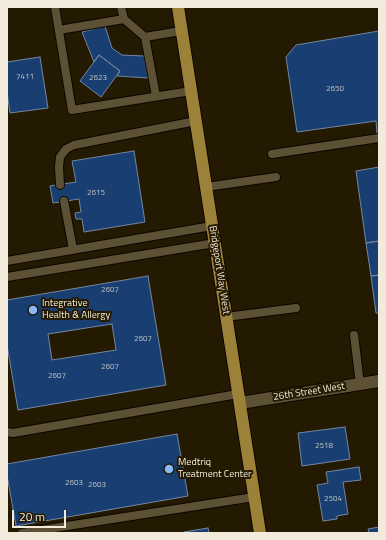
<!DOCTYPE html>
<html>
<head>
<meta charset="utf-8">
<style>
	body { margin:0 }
	#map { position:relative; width:386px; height:540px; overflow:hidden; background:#241a01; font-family:"Titillium Web",sans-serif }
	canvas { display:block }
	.frame { position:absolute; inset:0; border:8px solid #f2ebdb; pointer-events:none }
	.scale { position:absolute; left:12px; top:510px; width:54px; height:18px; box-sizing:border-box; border:2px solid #f2ebdb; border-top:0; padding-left:5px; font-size:12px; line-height:14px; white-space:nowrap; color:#f2ebdb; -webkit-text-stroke:3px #241a01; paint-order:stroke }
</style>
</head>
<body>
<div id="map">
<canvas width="386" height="540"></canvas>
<div class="frame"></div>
<div class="scale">20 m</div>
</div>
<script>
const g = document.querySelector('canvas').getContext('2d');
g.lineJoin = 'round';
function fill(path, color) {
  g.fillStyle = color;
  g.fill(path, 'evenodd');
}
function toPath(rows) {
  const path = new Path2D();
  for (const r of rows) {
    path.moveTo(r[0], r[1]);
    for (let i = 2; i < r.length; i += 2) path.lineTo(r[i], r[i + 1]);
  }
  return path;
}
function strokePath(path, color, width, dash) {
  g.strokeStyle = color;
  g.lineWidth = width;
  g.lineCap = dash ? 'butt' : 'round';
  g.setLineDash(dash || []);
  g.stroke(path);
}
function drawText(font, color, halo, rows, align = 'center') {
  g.font = font + ' "Titillium Web",sans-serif';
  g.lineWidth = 4;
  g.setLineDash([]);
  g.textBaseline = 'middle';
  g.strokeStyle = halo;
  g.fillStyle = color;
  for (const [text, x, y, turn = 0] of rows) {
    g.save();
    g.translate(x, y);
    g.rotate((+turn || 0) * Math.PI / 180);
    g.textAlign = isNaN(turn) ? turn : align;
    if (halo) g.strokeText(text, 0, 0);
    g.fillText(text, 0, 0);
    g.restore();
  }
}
const building = toPath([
	[105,26,112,48,122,55,144,56,148,78,117,76,120,71,99,55,94,62,82,32,105,26],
	[379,31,379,133,377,134,376,121,297,132,286,57,296,45,379,31],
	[99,55,120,71,101,97,80,81,99,55],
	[40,57,48,108,10,113,7,92,7,62,40,57],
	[134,151,145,222,84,232,82,219,76,219,75,213,81,212,79,199,53,203,50,186,76,182,72,161,134,151],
	[379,167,379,241,366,243,356,171,379,167],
	[379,241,379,275,371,276,366,243,379,241],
	[379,275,379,313,376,313,371,276,379,275],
	[148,276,166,385,18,410,7,345,7,300,148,276],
	[112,324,116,350,52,360,48,334,112,324],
	[345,427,350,459,302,466,298,433,345,427],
	[177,434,188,496,16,526,7,475,7,464,177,434],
	[359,467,361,480,343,482,348,514,337,516,337,519,323,521,317,485,328,483,326,472,359,467],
	[379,527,379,533,369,533,368,529,379,527],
	[208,528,209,533,184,533,184,532,208,528]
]);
fill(building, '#193f72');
strokePath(building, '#7486a0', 1);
const service = toPath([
	[55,7,72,110,191,91],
	[121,7,124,19,145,37,181,31],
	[59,30,124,19],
	[145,37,156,96],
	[272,154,379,138],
	[60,185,59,167,60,157,66,149,74,145,196,121],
	[206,187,276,177],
	[64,201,73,249],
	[7,261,212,226],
	[7,277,215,243],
	[226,317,296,308],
	[354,335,360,384],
	[7,432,13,433,238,394],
	[22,533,254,497]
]);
const minor = toPath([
	[240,403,379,381]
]);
const primary = toPath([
	[178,7,260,533]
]);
strokePath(service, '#0d0500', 10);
strokePath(minor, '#0d0500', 14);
strokePath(primary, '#0d0500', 14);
strokePath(service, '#5c5035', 8);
strokePath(minor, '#5c5035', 12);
strokePath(primary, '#9c8139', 12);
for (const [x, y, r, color] of [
	[33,310,5,"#8abafc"],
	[169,469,5,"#8abafc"]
]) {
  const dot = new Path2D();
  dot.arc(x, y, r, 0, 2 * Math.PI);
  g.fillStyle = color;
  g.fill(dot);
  strokePath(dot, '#241a01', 1.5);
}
drawText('8px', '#bcc0c1', null, [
	["7411",25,77],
	["2623",98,78],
	["2650",335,89],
	["2615",96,193],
	["2607",110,290],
	["2607",143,339],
	["2607",110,367],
	["2607",57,376],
	["2518",324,446],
	["2603",74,483],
	["2603",97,485],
	["2504",333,499]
]);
drawText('10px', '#f2ebdb', '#241a01', [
	["Bridgeport Way West",219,270,81],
	["26th Street West",309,392,-9]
]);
drawText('10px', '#f2ebdb', '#241a01', [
	["Integrative",42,304],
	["Health & Allergy",42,316],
	["Medtriq",178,463],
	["Treatment Center",178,475]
], 'left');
</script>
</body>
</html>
